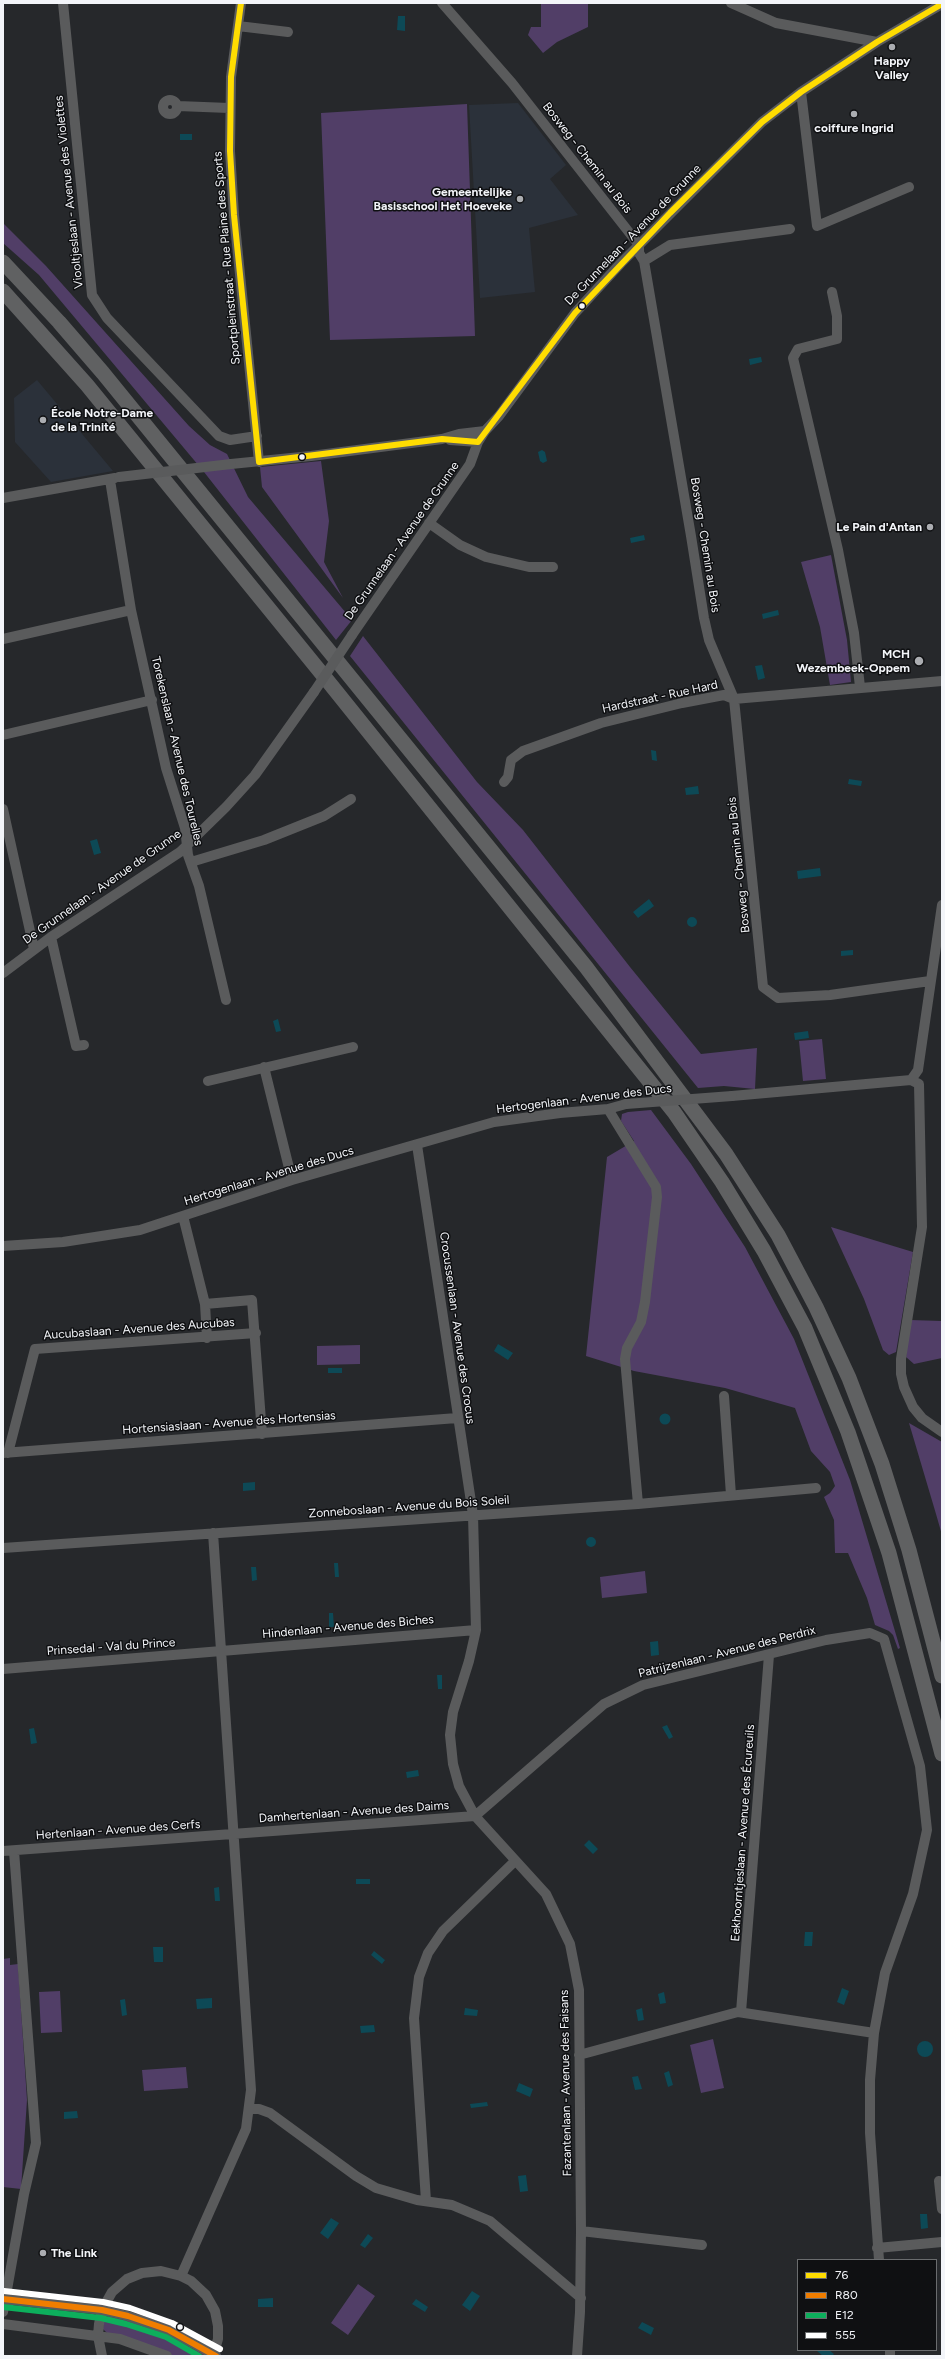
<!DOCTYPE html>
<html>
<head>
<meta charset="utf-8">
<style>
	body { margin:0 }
	#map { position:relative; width:945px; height:2359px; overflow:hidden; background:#26282b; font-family:Figtree,sans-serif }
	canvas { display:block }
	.frame { position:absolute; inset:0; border:4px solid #f3f5f9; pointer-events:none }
	.legend { position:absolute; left:797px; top:2259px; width:140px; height:92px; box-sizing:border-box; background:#0f1012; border:1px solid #6a6c6e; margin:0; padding:5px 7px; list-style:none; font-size:12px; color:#f3f5f9 }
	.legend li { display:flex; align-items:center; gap:8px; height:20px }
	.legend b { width:20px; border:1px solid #6a6c6e }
</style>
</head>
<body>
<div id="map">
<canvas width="945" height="2359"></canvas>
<div class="frame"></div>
<ul class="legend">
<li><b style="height:5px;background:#ffdc01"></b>76</li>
<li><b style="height:5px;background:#ef7d00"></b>R80</li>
<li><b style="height:5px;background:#0daf5c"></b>E12</li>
<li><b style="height:5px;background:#fff"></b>555</li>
</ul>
</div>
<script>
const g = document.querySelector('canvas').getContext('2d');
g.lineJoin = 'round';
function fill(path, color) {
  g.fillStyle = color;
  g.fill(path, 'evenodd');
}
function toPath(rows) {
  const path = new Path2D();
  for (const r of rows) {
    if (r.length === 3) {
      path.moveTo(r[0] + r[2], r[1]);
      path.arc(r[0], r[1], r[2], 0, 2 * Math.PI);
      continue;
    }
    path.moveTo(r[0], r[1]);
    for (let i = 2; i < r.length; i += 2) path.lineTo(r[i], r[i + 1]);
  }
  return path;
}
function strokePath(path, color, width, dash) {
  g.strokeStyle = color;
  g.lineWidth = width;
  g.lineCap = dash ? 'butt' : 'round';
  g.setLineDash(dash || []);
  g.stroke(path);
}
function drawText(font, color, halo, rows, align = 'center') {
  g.font = font + ' Figtree,sans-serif';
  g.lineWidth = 3;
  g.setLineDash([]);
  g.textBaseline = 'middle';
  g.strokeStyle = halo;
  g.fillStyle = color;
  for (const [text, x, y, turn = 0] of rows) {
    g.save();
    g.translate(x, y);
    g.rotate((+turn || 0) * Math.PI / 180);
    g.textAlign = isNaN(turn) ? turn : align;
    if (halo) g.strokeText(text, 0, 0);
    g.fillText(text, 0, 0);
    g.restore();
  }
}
fill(toPath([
	[518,103,566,165,550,179,578,215,529,228,535,292,480,298,469,105],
	[37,380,113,471,51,482,15,442,14,398]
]), '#2b313a');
fill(toPath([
	[541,3,588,3,588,27,557,42,543,53,528,35,531,27,541,27],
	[467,104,475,336,330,340,321,113],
	[3,223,46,266,189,426,210,445,227,454,248,497,352,620,336,640,204,472,39,275,3,243],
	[321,461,329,521,324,562,343,598,262,487,260,467],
	[831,555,847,640,851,682,830,685,820,627,801,562],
	[363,636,477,782,523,830,630,967,701,1054,757,1048,755,1089,724,1086,698,1088,350,656],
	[822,1039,826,1079,803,1081,799,1041],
	[651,1110,691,1164,745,1247,794,1339,850,1480,900,1648,898,1649,893,1635,889,1631,875,1625,867,1598,848,1553,835,1553,834,1520,824,1497,830,1493,835,1486,830,1472,811,1451,795,1408,725,1388,634,1371,586,1356,607,1157,634,1141,621,1121,622,1114,628,1112],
	[831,1227,913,1252,896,1352,889,1355,883,1350,864,1299],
	[910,1320,942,1321,942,1358,914,1364,906,1357],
	[360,1345,360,1364,317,1365,317,1346],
	[909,1423,942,1442,942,1535,936,1514],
	[645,1571,647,1593,602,1598,600,1577],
	[10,1958,10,1965,18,1964,27,2100,21,2189,3,2187,3,1959],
	[60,1991,62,2032,41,2033,39,1992],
	[713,2039,724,2088,701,2093,690,2045],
	[186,2067,188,2088,144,2091,142,2070],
	[358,2284,375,2296,348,2335,331,2323],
	[108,2316,152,2326,206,2356,173,2356,107,2333,103,2329,104,2320]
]), '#513e67');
fill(toPath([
	[398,16,405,16,405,31,397,30],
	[180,134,192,134,192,140,180,140],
	[761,357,762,362,750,365,749,359],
	[542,450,545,452,547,461,543,463,540,461,538,452],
	[644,535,645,540,631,543,630,538],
	[778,610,779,615,763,619,762,614],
	[762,665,765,678,758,680,755,666],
	[651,750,656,751,657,761,652,760],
	[849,779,862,781,861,786,848,784],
	[698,786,699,794,686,795,685,788],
	[97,839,101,853,94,855,90,841],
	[820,868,821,876,798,879,797,871],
	[649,899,654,906,638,918,633,912],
	[692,922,5],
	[853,950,853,955,841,956,841,951],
	[278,1019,281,1031,276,1032,273,1021],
	[808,1031,809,1038,795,1040,794,1033],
	[498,1344,513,1353,508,1360,494,1351],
	[328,1368,342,1368,342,1373,328,1373],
	[665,1419,5.5],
	[255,1482,255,1490,243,1491,243,1483],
	[591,1542,5],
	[334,1563,338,1563,339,1577,335,1577],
	[251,1567,256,1567,257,1580,252,1581],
	[329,1613,333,1613,334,1627,329,1627],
	[658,1641,659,1655,651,1656,650,1642],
	[437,1675,442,1675,442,1689,438,1689],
	[667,1725,673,1737,669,1739,662,1727],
	[34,1728,37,1743,31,1744,29,1729],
	[418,1770,419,1776,407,1778,406,1772],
	[589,1840,598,1849,593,1854,584,1845],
	[356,1879,370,1879,370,1884,356,1884],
	[219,1887,220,1901,215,1901,214,1888],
	[805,1932,813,1932,812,1946,804,1946],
	[153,1947,163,1947,163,1962,154,1962],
	[374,1951,385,1960,382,1964,371,1955],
	[842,1988,849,1991,844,2005,837,2002],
	[664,1992,666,2003,660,2004,658,1994],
	[212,1998,212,2008,197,2009,196,1999],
	[125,1999,127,2015,122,2016,120,2000],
	[465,2008,478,2010,477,2016,464,2015],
	[642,2008,644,2020,638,2021,636,2010],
	[374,2025,375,2032,361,2033,360,2026],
	[925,2049,8],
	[669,2071,673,2085,668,2087,664,2073],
	[638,2076,642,2089,635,2090,632,2077],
	[519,2083,533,2089,530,2097,516,2091],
	[487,2102,488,2106,471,2108,470,2104],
	[77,2111,78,2118,64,2119,64,2112],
	[526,2175,528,2191,520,2192,518,2176],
	[920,2214,927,2214,928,2228,921,2229],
	[331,2218,339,2223,328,2239,320,2233],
	[368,2234,373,2238,365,2248,360,2245],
	[472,2291,480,2296,470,2311,462,2305],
	[273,2298,273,2307,258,2307,258,2299],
	[416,2299,428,2307,425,2312,412,2304],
	[642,2322,654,2328,651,2335,638,2328],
	[818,2350,829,2350,834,2354,832,2356,823,2356,817,2351]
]), '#0d4956');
strokePath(toPath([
	[63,3,92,295,107,318,219,436,230,440,257,436],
	[241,3,231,77,230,151,234,215,259,462],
	[442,3,512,83,639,245,639,253,644,261,691,536,704,618,709,640,734,699,763,987,778,998,830,995,930,981],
	[731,3,776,23,877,42],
	[238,26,288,32],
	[801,92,817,226,909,187],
	[170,107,7],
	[178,106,229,108],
	[644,261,670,245,790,229],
	[832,292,837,316,837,339,798,349,793,358,838,550,854,633,860,687],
	[450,440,478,442],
	[231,464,311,456,442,439,459,434,485,431],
	[110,480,131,610,166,768,185,828,188,855,199,886,226,1000],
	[3,498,115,478],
	[429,523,460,545,486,557,529,567,553,567],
	[352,635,470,464,478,442,485,431,499,416,575,313,621,263,762,122,801,92,877,42,942,4],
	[3,639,131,610],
	[3,735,152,700],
	[504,782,508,777,511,760,523,751,601,723,682,703,724,695,734,699,942,681],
	[3,809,34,949],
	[191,862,264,840,324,816,351,799],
	[51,937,76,1046,84,1045],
	[3,973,51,937,180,852,226,807,255,775,314,692],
	[264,1067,292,1180],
	[911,1080,919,1084,922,1227,901,1359,901,1374,904,1387,913,1407,922,1418,942,1432],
	[208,1081,353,1047],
	[732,1096,911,1080,918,1070,942,905],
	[608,1109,656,1187,657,1197,645,1302,641,1322,627,1348,625,1359,638,1504],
	[417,1145,473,1515,476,1630,469,1661,453,1712,450,1735,453,1764,459,1786,475,1816,546,1894,570,1944,579,1990,581,2231,580,2312,577,2356],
	[183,1216,205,1304,207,1338],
	[3,1246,63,1242,140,1230,292,1180,494,1122,560,1113,608,1109,626,1104],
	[205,1304,252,1300,262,1434],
	[724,1396,731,1495],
	[3,1453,457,1418],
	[8,1453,35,1349,256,1333],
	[3,1548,638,1504,816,1488],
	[3,1669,476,1630],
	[475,1816,604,1704,643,1685,826,1640,870,1633,884,1639,920,1766,927,1830,913,1894,885,1973,874,2033,870,2080,870,2133,879,2260],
	[3,1851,475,1816],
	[741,2012,769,1655],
	[579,2055,738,2012,874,2033],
	[250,2109,259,2109,270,2113,356,2176,376,2188,417,2200,452,2205,490,2221,581,2298],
	[939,2181,942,2209],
	[426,2201,414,2018,419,1977,428,1953,443,1931,515,1861],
	[581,2231,702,2245],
	[877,2248,942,2242],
	[181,2276,246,2129,251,2090,213,1533],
	[3,2299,102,2310,128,2316,169,2330,216,2356],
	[3,2312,24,2194,36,2143,14,1851],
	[3,2324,120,2339,167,2356],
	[102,2356,98,2336,99,2324,102,2310,112,2292,127,2279,142,2273,161,2271,181,2276,191,2281,206,2295,215,2311,218,2326,218,2339,213,2356],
	[890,2356,890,2350]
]), '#5a5b5c', 10);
strokePath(toPath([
	[3,262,59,322,103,373,586,967,726,1154,778,1235,816,1307,849,1378,882,1464,909,1550,942,1676],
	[3,291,87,385,331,685,674,1112,722,1182,764,1251,805,1328,848,1432,889,1553,942,1754]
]), '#606162', 15);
strokePath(toPath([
	[119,477,231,464],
	[314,692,352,635],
	[626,1104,732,1096]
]), '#5a5b5c', 10);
strokePath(toPath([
	[241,3,231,77,230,151,234,215,259,462],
	[259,462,442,439,478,442,575,313,670,213,762,122,801,92,877,42,942,4]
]), '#ffdc01', 6);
strokePath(toPath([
	[3,2299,102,2310,128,2316,169,2330,216,2356]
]), '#ef7d00', 6);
strokePath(toPath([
	[3,2307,101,2318,126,2324,166,2337,199,2356]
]), '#0daf5c', 6);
strokePath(toPath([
	[4,2291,103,2302,130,2308,172,2323,220,2349]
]), '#fff', 6);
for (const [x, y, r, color] of [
	[892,47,4,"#abadb1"],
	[854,114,4,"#abadb1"],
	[520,199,4,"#abadb1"],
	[582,306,3.5,"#f3f5f9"],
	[43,420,4,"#abadb1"],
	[302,457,3.5,"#f3f5f9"],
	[930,527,4,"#abadb1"],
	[919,661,5,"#abadb1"],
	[43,2253,4,"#abadb1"],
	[180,2327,3.5,"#f3f5f9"]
]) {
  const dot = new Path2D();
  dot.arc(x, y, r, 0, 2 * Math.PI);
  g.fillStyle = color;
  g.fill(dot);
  strokePath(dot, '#0f1012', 1.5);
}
drawText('bold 12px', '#f3f5f9', '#0f1012', [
	["Happy",892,61,"center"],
	["Valley",892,75,"center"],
	["coiffure Ingrid",854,128,"center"],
	["Gemeentelijke",512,192],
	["Basisschool Het Hoeveke",512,206],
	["École Notre-Dame",51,413,"left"],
	["de la Trinité",51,427,"left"],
	["Le Pain d'Antan",922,527],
	["MCH",910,654],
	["Wezembeek-Oppem",910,668],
	["The Link",51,2253,"left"]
], 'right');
drawText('12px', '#f3f5f9', '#0f1012', [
	["Bosweg - Chemin au Bois",587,158,52],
	["Viooltjeslaan - Avenue des Violettes",69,192,-96],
	["De Grunnelaan - Avenue de Grunne",633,235,-46],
	["Sportpleinstraat - Rue Plaine des Sports",227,258,-95],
	["De Grunnelaan - Avenue de Grunne",402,541,-55],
	["Bosweg - Chemin au Bois",705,545,81],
	["Hardstraat - Rue Hard",660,697,-12],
	["Torekenslaan - Avenue des Tourelles",177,751,77],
	["Bosweg - Chemin au Bois",739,865,-96],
	["De Grunnelaan - Avenue de Grunne",102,887,-35],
	["Hertogenlaan - Avenue des Ducs",584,1099,-7],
	["Hertogenlaan - Avenue des Ducs",269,1176,-17],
	["Crocussenlaan - Avenue des Crocus",457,1328,82],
	["Aucubaslaan - Avenue des Aucubas",139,1329,-4],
	["Hortensiaslaan - Avenue des Hortensias",229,1423,-4],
	["Zonneboslaan - Avenue du Bois Soleil",409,1507,-4],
	["Hindenlaan - Avenue des Biches",348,1627,-5],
	["Prinsedal - Val du Prince",111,1647,-4],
	["Patrijzenlaan - Avenue des Perdrix",727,1652,-14],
	["Damhertenlaan - Avenue des Daims",354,1812,-4],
	["Hertenlaan - Avenue des Cerfs",118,1830,-4],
	["Eekhoorntjeslaan - Avenue des Écureuils",743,1833,-86],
	["Fazantenlaan - Avenue des Faisans",566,2083,-91]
]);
</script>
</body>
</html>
